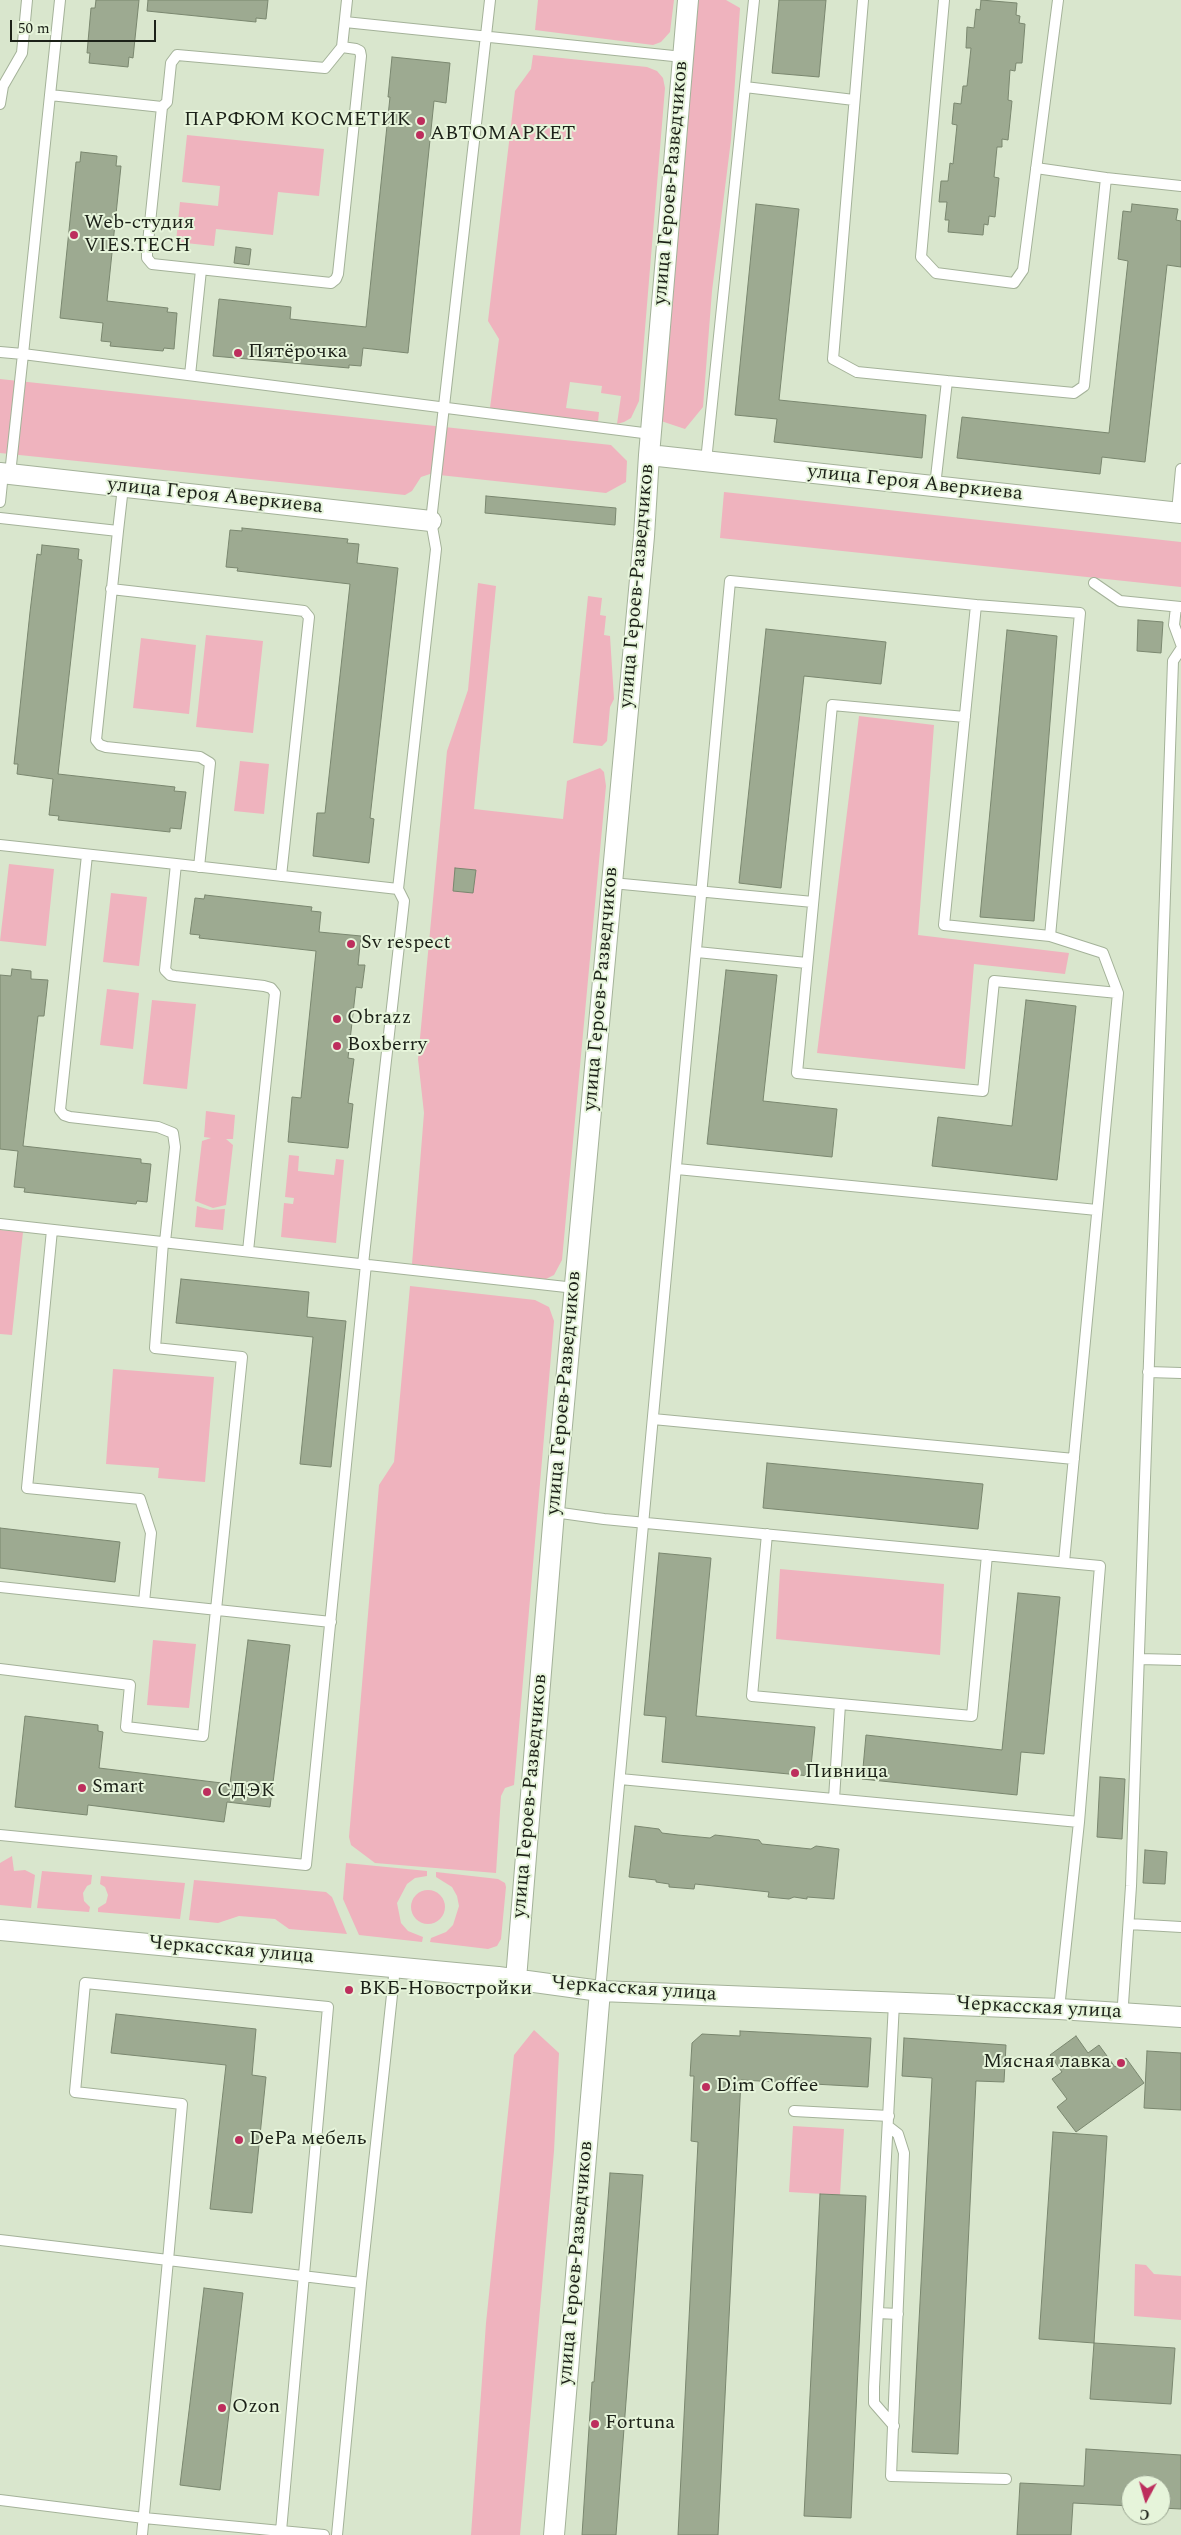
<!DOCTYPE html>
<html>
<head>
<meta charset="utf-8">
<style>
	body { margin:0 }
	#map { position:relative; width:1181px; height:2535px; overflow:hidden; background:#d9e6cd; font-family:Spectral,serif }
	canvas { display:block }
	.north { position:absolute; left:1121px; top:2475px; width:50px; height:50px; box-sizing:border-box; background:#e6f4da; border:1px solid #95a08c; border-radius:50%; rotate:186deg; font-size:14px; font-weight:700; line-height:20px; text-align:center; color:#1c2118 }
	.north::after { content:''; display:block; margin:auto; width:18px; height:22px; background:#bd2e5d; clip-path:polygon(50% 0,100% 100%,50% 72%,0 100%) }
	.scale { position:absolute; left:10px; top:20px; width:146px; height:22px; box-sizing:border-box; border:2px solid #1c2118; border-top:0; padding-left:6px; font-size:15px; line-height:18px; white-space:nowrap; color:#1c2118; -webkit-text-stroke:4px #e6f4da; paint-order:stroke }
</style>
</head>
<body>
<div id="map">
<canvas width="1181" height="2535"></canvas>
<div class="north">С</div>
<div class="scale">50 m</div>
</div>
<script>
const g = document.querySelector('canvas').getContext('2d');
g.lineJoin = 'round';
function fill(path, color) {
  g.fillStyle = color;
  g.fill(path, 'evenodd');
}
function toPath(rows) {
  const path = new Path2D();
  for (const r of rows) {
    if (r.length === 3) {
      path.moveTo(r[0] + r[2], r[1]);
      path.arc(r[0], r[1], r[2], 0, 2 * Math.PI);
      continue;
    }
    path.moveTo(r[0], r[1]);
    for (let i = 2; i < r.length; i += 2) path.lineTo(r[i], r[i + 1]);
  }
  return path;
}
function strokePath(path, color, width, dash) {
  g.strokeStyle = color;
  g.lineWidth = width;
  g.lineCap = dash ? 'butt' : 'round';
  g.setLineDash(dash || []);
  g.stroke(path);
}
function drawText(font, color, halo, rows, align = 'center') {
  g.font = font + ' Spectral,serif';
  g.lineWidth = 4;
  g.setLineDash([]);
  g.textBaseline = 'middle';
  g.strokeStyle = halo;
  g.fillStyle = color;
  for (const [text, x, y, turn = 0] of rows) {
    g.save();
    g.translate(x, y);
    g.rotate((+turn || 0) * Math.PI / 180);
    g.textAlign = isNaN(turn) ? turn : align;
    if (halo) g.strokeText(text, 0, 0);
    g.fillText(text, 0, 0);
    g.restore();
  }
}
fill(toPath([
	[538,0,674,0,670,32,661,42,653,45,535,30],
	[689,0,726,0,740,8,731,140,712,291,703,407,685,429,655,419],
	[533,55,647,67,657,71,663,78,665,88,639,401,631,418,624,422,617,424,621,396,601,393,602,386,570,382,566,408,599,412,598,422,490,408,499,339,488,321,515,91,531,69],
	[187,135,324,149,319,196,278,192,273,235,216,229,214,246,176,242,180,202,218,206,220,186,182,182],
	[0,379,611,445,627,461,626,482,606,493,430,474,421,477,412,491,405,495,0,453],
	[724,492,1181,542,1181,587,720,538],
	[478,583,496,586,474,809,563,819,567,781,600,768,604,772,606,786,562,1260,554,1275,546,1279,412,1264,424,1113,418,1059,447,751,468,690],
	[588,596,602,598,600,615,606,616,604,635,610,636,614,699,610,707,607,741,602,746,573,743],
	[206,635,263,641,253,733,196,727],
	[141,638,196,645,189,714,133,708],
	[859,716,934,725,918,935,1069,953,1065,974,974,964,965,1069,817,1053],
	[240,761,269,764,264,814,234,811],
	[9,864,54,869,46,946,0,941],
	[111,893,147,897,139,966,103,962],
	[107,989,139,993,133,1049,100,1045],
	[152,1000,196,1004,187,1089,143,1084],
	[206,1111,235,1115,233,1139,226,1139,233,1145,226,1205,213,1208,195,1201,202,1141,211,1138,204,1137],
	[289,1155,299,1156,298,1171,334,1175,336,1159,344,1160,336,1243,281,1237,284,1203,293,1204,294,1198,285,1197],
	[197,1206,210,1210,225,1209,223,1230,195,1227],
	[0,1230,23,1232,12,1335,0,1334],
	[410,1286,535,1300,549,1307,554,1321,514,1785,505,1788,501,1796,496,1873,375,1863,351,1845,349,1837,379,1485,394,1462],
	[113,1369,214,1377,205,1482,158,1478,159,1468,106,1464],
	[780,1569,944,1584,940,1655,776,1639],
	[153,1640,196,1644,189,1708,147,1705],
	[12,1856,14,1871,25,1870,35,1875,31,1908,0,1905,0,1863],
	[346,1863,427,1871,427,1876,415,1878,407,1884,397,1903,401,1923,408,1931,423,1937,422,1942,359,1935,343,1899],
	[42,1871,92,1875,91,1884,87,1886,83,1893,84,1901,90,1907,89,1912,37,1908],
	[436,1872,498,1879,505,1883,506,1887,501,1939,497,1946,488,1949,430,1942,431,1938,446,1932,453,1925,459,1906,457,1896,452,1887,436,1877],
	[101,1876,185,1883,180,1919,98,1912,98,1908,106,1903,108,1895,105,1887,100,1884],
	[194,1880,326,1892,332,1897,347,1934,289,1929,275,1919,239,1916,218,1923,189,1920],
	[428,1907,17],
	[534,2030,559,2053,554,2151,520,2535,471,2535,486,2323,514,2055],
	[793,2126,844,2129,840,2195,789,2192],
	[1135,2264,1146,2265,1154,2274,1181,2276,1181,2320,1134,2316]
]), '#efb3be');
const building = toPath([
	[96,0,139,0,133,58,129,57,128,67,89,63,90,53,87,53,91,8,95,8,96,0],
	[148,0,268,0,266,19,256,18,256,22,147,11,148,0],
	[779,0,826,0,819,77,772,73,779,0],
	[981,0,1017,3,1016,15,1020,16,1019,23,1025,24,1022,63,1016,63,1015,71,1010,70,1008,100,1012,101,1008,140,1002,139,1002,147,997,147,994,177,999,178,995,217,989,216,988,225,984,224,983,235,948,232,949,220,945,220,947,202,939,202,941,181,948,181,950,163,953,164,957,125,952,124,954,103,961,104,963,86,967,86,971,48,966,48,967,27,974,28,976,9,980,10,981,0],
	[392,57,450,63,446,103,434,101,408,353,363,348,361,366,349,365,349,368,213,356,219,299,291,307,290,319,366,327,390,97,388,97,392,57],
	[81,152,117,156,116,166,121,166,107,301,168,308,167,312,177,313,174,349,164,348,163,351,110,346,111,342,101,341,103,323,60,318,76,162,80,162,81,152],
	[756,204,799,209,779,400,926,415,922,458,774,442,777,419,735,415,756,204],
	[1132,204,1178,209,1176,220,1181,221,1181,267,1167,265,1145,462,1102,457,1100,474,957,458,962,417,1109,433,1128,261,1118,259,1123,211,1131,212,1132,204],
	[236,247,251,249,249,265,234,263,236,247],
	[486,496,616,508,615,525,485,513,486,496],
	[242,528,348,539,347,543,359,544,357,563,398,568,370,818,374,819,369,863,313,856,317,813,325,813,350,584,237,571,238,568,226,567,230,530,242,531,242,528],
	[42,545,79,549,78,559,82,560,58,774,175,787,174,791,186,792,181,829,170,828,170,832,58,820,59,816,49,815,53,779,17,774,18,764,14,764,30,612,37,554,41,555,42,545],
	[1138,620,1163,622,1161,653,1137,651,1138,620],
	[766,629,886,642,881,684,804,676,781,888,739,883,766,629],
	[1007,630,1057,636,1034,921,980,917,1007,630],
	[455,868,476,870,473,893,453,891,455,868],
	[205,895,312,907,311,911,321,912,319,932,361,936,358,965,365,965,362,988,356,987,348,1058,354,1059,348,1103,353,1104,348,1148,288,1142,292,1097,301,1098,316,951,199,938,200,935,190,934,195,898,204,899,205,895],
	[12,969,31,971,31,979,48,980,44,1016,38,1016,23,1146,141,1159,141,1163,151,1164,147,1202,137,1201,136,1204,24,1192,25,1188,14,1187,18,1151,0,1149,0,975,11,976,12,969],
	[726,970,777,975,763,1101,837,1109,832,1157,707,1144,726,970],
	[1026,1000,1076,1006,1057,1180,932,1166,938,1117,1012,1126,1026,1000],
	[181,1279,309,1292,307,1317,346,1321,331,1467,300,1464,313,1337,176,1323,181,1279],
	[767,1463,983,1484,978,1529,763,1508,767,1463],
	[0,1528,120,1542,115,1582,0,1568,0,1528],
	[659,1553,711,1558,696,1716,815,1727,810,1776,662,1762,666,1717,644,1715,659,1553],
	[1018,1593,1060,1597,1044,1754,1021,1752,1017,1795,862,1779,866,1735,1002,1750,1018,1593],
	[248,1640,290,1645,270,1807,227,1802,224,1822,88,1805,87,1815,15,1807,25,1716,98,1725,98,1731,103,1732,99,1768,230,1784,248,1640],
	[1100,1777,1125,1779,1122,1839,1097,1837,1100,1777],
	[635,1826,659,1829,662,1833,678,1835,710,1838,715,1835,759,1840,762,1844,811,1849,816,1846,839,1849,834,1899,807,1897,807,1899,794,1897,789,1899,768,1897,769,1892,695,1884,694,1889,669,1887,669,1884,656,1882,656,1880,629,1877,635,1826],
	[1145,1850,1167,1852,1165,1884,1143,1883,1145,1850],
	[116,2014,256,2029,252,2075,266,2077,252,2213,210,2209,226,2065,111,2053,116,2014],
	[740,2031,871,2038,868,2087,741,2080,718,2535,678,2535,698,2142,691,2141,694,2076,690,2076,692,2043,702,2034,740,2036,740,2031],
	[1076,2036,1088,2053,1099,2045,1115,2067,1126,2058,1144,2083,1076,2132,1057,2107,1067,2099,1052,2079,1062,2072,1050,2055,1076,2036],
	[904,2038,1006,2045,1004,2082,976,2081,958,2454,912,2452,932,2078,902,2076,904,2038],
	[1147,2051,1181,2053,1181,2110,1144,2108,1147,2051],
	[1053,2132,1107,2136,1094,2343,1039,2339,1053,2132],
	[610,2173,643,2175,616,2535,582,2535,592,2382,594,2382,610,2173],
	[820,2194,866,2196,851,2518,804,2516,820,2194],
	[204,2288,243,2293,220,2490,180,2485,204,2288],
	[1094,2343,1175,2348,1171,2404,1090,2399,1094,2343],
	[1086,2449,1181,2455,1181,2509,1161,2508,1161,2485,1131,2485,1131,2506,1073,2503,1071,2535,1017,2535,1020,2483,1084,2486,1086,2449]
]);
fill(building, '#9daa91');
strokePath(building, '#7a876f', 1);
const lane = toPath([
	[60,0,50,95,162,107,167,102,171,63,177,55,325,68,342,47,347,0],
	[863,0,833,359,857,372,947,381],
	[944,0,921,257,936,273,1014,283,1023,270,1058,0],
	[345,22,683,57],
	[745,87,854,100],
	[50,95,23,354,651,434],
	[0,104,3,86,22,53,27,0],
	[162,107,147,252,147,258,152,264,331,283,336,279,338,274,361,56,360,51,356,49,342,47],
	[1036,168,1106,178],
	[0,352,23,354,10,474],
	[190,375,201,270],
	[706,461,754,0],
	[935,486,947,381,1074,393,1084,386,1106,178,1181,186],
	[0,502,3,473],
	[1177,512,1181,469],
	[0,518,118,531,96,740,100,745,106,747,200,757,210,763,199,867],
	[118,531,123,487],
	[1094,583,1120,601,1181,607],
	[111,589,296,610,304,611,309,617,281,876],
	[1176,607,1174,625,1181,644],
	[965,717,832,705,797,1073,983,1091,994,981,1118,993],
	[0,845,176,864],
	[87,855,60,1110,64,1115,70,1117,158,1127,173,1133,175,1147,165,1242],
	[612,883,813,902],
	[398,889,436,549,431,521,490,0],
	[1050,936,1080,613,976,605,944,925,1050,936,1103,953,1118,993,1064,1562],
	[697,952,807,963],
	[677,1169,1097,1210],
	[0,1224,575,1288],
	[52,1230,27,1488,140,1499,151,1533,144,1602],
	[248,1251,275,993,271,988,264,986,175,976,170,975,165,970,176,864,398,889,404,901,363,1264],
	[1148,1372,1181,1373],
	[653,1419,1074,1459],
	[554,1512,604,1519,1100,1566,1079,1822,1059,2009],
	[767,1534,752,1696,972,1716,987,1555],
	[0,1587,331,1622],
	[1139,1659,1181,1660],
	[0,1669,130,1685,126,1727,203,1736,242,1357,155,1348,163,1242],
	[620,1779,1079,1822],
	[834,1799,840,1704],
	[0,1835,306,1865,366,1264],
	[1129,1924,1181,1927],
	[600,1991,730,581,976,605],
	[1123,2004,1131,1886,1173,661,1181,649],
	[794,2111,889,2116],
	[889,2127,898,2134,904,2153,891,2476,1006,2479],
	[0,2240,168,2260,182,2104,75,2092,85,1983,328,2007,281,2531,144,2518,0,2500],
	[878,2313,898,2314],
	[894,2426,874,2403,874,2387,894,2003],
	[142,2535,168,2260,361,2283],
	[281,2535,281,2531,324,2535],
	[337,2535,361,2283,395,1967]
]);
const street = toPath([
	[649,455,1181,513],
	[0,473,431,521],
	[0,1930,498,1977,600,1991,1059,2009,1181,2017],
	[516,1979,554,1512,644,536,649,455,688,0],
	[554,2535,600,1991]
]);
strokePath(lane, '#a4b299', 12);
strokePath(street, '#a4b299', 22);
strokePath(lane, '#fff', 10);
strokePath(street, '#fff', 20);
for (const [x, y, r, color] of [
	[421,121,5,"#bd2e5d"],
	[420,135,5,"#bd2e5d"],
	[74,235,5,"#bd2e5d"],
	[238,353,5,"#bd2e5d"],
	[351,944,5,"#bd2e5d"],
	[337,1019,5,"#bd2e5d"],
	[337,1046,5,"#bd2e5d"],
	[795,1773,5,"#bd2e5d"],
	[82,1788,5,"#bd2e5d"],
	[207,1792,5,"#bd2e5d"],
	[349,1990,5,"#bd2e5d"],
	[1121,2063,5,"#bd2e5d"],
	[706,2087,5,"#bd2e5d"],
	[239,2140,5,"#bd2e5d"],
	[222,2408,5,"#bd2e5d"],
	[595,2424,5,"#bd2e5d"]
]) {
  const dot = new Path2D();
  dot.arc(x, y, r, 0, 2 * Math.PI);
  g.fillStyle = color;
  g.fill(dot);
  strokePath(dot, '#e6f4da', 2);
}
drawText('20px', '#1c2118', '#e6f4da', [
	["ПАРФЮМ КОСМЕТИК",411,121,"right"],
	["АВТОМАРКЕТ",430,135],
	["Web-студия",84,224],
	["VIES.TECH",84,247],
	["Пятёрочка",248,353],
	["Sv respect",361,944],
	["Obrazz",347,1019],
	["Boxberry",347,1046],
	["Пивница",805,1773],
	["Smart",92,1788],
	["СДЭК",217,1792],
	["ВКБ-Новостройки",359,1990],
	["Мясная лавка",1111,2063,"right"],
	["Dim Coffee",716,2087],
	["DePa мебель",249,2140],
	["Ozon",232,2408],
	["Fortuna",605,2424]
], 'left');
drawText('20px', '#1c2118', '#e6f4da', [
	["улица Героев-Разведчиков",672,183,-85],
	["улица Героя Аверкиева",915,484,6],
	["улица Героя Аверкиева",215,497,6],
	["улица Героев-Разведчиков",638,586,-85],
	["улица Героев-Разведчиков",602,989,-85],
	["улица Героев-Разведчиков",565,1393,-85],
	["улица Героев-Разведчиков",531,1796,-85],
	["Черкасская улица",231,1951,5],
	["Черкасская улица",634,1990,4],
	["Черкасская улица",1039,2009,3],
	["улица Героев-Разведчиков",577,2263,-85]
]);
</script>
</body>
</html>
